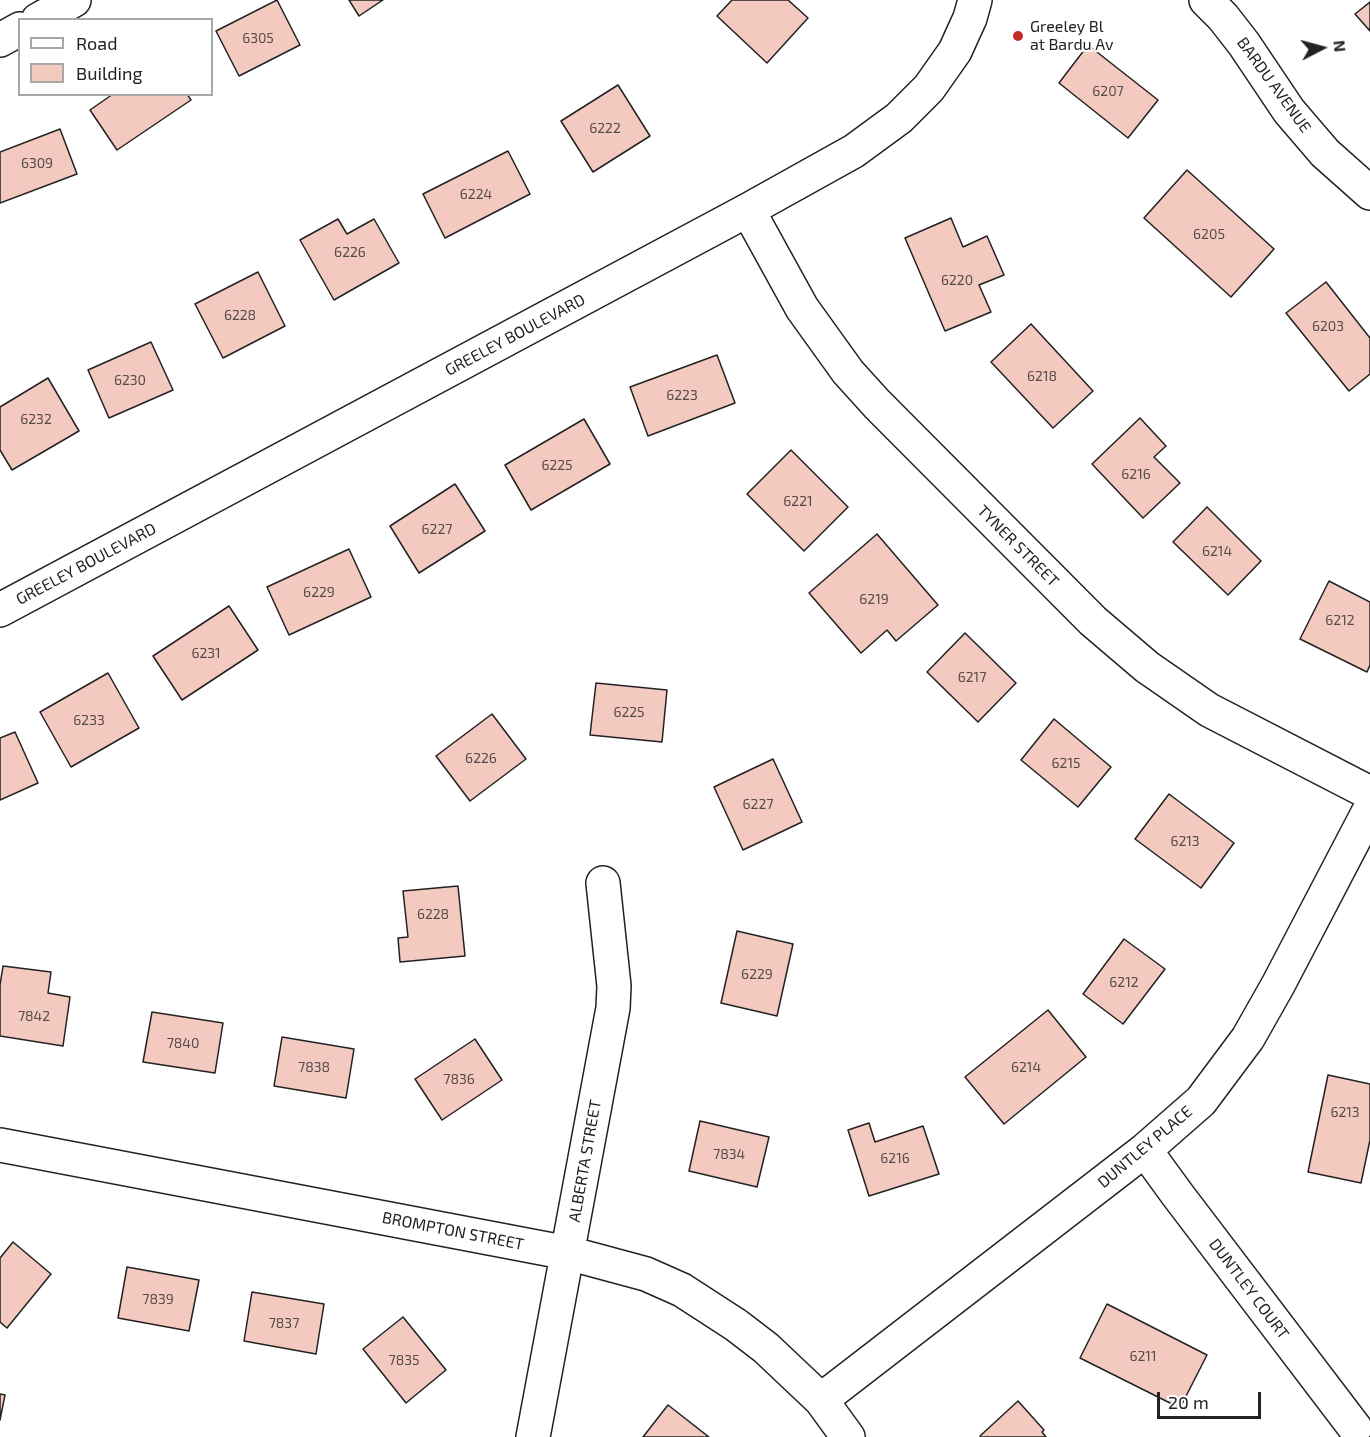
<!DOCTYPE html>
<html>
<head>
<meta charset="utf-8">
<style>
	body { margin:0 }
	#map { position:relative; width:1370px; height:1437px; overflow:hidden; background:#fff; font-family:"Exo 2",sans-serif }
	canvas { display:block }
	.legend { position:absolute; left:18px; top:18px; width:195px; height:78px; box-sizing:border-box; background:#fff; border:2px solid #a7a7a7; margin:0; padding:8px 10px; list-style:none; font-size:18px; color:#222 }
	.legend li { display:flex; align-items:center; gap:12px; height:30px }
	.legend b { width:30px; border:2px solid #a7a7a7 }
	.north { position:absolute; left:1292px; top:18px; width:60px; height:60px; -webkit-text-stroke:4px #fff; paint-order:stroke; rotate:84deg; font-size:16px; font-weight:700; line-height:24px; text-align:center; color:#222 }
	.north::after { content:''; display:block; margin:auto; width:21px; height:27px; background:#222; clip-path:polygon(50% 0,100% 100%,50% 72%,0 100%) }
	.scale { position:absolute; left:1157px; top:1392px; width:104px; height:27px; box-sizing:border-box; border:3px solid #222; border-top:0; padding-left:8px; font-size:18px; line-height:21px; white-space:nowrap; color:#222; -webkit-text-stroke:4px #fff; paint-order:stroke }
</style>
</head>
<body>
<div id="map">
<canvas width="1370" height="1437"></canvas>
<ul class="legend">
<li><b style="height:8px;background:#fff"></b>Road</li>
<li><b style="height:16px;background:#f3c9c0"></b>Building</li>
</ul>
<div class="north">N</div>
<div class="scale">20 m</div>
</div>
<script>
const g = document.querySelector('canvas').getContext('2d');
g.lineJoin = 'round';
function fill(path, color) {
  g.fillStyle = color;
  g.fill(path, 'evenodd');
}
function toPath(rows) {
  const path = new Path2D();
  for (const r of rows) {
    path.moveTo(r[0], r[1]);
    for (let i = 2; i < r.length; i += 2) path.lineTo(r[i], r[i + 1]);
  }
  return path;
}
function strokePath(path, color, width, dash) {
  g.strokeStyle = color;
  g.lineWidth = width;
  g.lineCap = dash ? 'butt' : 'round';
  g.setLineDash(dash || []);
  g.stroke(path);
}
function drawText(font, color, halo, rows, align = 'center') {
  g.font = font + ' "Exo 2",sans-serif';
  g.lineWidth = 4.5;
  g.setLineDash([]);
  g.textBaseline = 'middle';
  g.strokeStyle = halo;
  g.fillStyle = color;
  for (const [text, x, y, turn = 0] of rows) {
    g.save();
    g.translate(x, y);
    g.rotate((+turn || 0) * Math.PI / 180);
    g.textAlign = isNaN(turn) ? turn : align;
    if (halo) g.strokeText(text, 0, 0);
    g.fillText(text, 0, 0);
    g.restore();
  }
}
const building = toPath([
	[277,0,300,45,239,76,216,31,277,0],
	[349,0,383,0,359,16,349,0],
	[732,0,788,0,808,18,767,63,717,16,732,0],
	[1370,2,1370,31,1355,14,1370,2],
	[1088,45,1158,100,1128,138,1059,83,1088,45],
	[618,85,650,136,593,172,561,121,618,85],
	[113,94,187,94,191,100,117,150,90,110,113,94],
	[60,129,77,174,0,203,0,152,60,129],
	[508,151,530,194,445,238,423,194,508,151],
	[1187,170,1274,249,1231,297,1144,218,1187,170],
	[951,218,963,247,987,236,1004,275,979,285,991,312,945,331,905,238,951,218],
	[338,219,347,234,374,219,399,263,334,300,300,240,338,219],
	[258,272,285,326,223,358,195,304,258,272],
	[1326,282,1370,338,1370,374,1349,391,1286,313,1326,282],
	[1031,324,1093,391,1053,428,991,362,1031,324],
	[151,342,173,390,109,418,88,370,151,342],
	[717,355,735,403,648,436,630,387,717,355],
	[48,378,79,431,12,470,0,450,0,407,48,378],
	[1140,418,1166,446,1154,457,1180,483,1143,518,1092,464,1140,418],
	[584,419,610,464,531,510,505,465,584,419],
	[791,450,848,507,804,551,747,494,791,450],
	[455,484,485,531,419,573,390,526,455,484],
	[1207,507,1261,561,1228,595,1173,542,1207,507],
	[877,534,938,605,896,641,887,630,861,653,809,593,877,534],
	[349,549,371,597,289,635,267,587,349,549],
	[1329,581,1370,602,1370,665,1367,672,1300,639,1329,581],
	[229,606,258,650,182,700,153,656,229,606],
	[965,633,1016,683,978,722,927,672,965,633],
	[108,673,139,728,71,767,40,712,108,673],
	[596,683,667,690,662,742,590,735,596,683],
	[492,714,526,759,470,801,436,756,492,714],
	[1054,719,1111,767,1078,807,1021,760,1054,719],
	[15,732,38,783,0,800,0,738,15,732],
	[773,759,802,822,743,850,714,787,773,759],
	[1169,794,1234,843,1201,888,1135,839,1169,794],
	[458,886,465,956,400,962,398,938,408,937,403,891,458,886],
	[737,931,793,944,777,1016,721,1003,737,931],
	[1124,939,1165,969,1123,1024,1083,994,1124,939],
	[3,966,51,972,48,993,70,997,63,1046,0,1036,0,985,3,966],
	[1048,1010,1086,1057,1004,1124,965,1077,1048,1010],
	[152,1012,223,1023,215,1073,143,1062,152,1012],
	[282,1037,354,1049,346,1098,274,1086,282,1037],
	[475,1039,502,1080,442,1120,415,1079,475,1039],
	[1328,1075,1370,1084,1370,1140,1361,1183,1308,1172,1328,1075],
	[700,1121,769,1137,757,1187,689,1171,700,1121],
	[869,1123,875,1142,923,1126,939,1174,869,1196,848,1130,869,1123],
	[13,1242,51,1274,7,1328,0,1322,0,1258,13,1242],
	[127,1267,199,1280,189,1331,118,1318,127,1267],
	[252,1292,324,1304,316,1354,244,1341,252,1292],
	[1107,1304,1207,1355,1180,1408,1080,1358,1107,1304],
	[403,1317,446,1370,406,1403,363,1349,403,1317],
	[0,1394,5,1395,0,1420,0,1394],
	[1018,1401,1044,1430,1042,1432,1046,1437,981,1437,980,1436,1018,1401],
	[668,1405,709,1437,643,1437,668,1405]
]);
fill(building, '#f3c9c0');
strokePath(building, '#222', 1.5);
const minor = toPath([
	[1206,0,1223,17,1244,44,1289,111,1325,153,1370,193],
	[38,20,74,0],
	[0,40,20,29],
	[748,210,802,308,848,372,877,404,1093,621,1147,667,1209,710,1370,793],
	[0,610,748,210,854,151,899,118,929,88,955,51,970,18,975,0],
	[0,1145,568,1253,646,1274,682,1290,736,1325,766,1348,821,1400,848,1437],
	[1145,1150,1177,1194,1355,1428],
	[821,1400,1145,1150,1201,1101,1248,1038,1278,985,1370,809],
	[533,1437,613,1008,614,986,603,883]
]);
strokePath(minor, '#222', 36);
strokePath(minor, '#fff', 33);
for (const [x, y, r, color] of [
	[1018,36,6,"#c62828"]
]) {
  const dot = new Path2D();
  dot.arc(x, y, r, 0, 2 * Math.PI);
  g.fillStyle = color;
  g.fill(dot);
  strokePath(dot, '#fff', 2);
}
drawText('14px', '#564c4a', null, [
	["6305",258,38],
	["6207",1108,91],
	["6222",605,128],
	["6309",37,163],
	["6224",476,194],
	["6205",1209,234],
	["6226",350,252],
	["6220",957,280],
	["6228",240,315],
	["6203",1328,326],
	["6218",1042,376],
	["6230",130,380],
	["6223",682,395],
	["6232",36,419],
	["6225",557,465],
	["6216",1136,474],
	["6221",798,501],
	["6227",437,529],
	["6214",1217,551],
	["6229",319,592],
	["6219",874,599],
	["6212",1340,620],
	["6231",206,653],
	["6217",972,677],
	["6225",629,712],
	["6233",89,720],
	["6226",481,758],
	["6215",1066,763],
	["6227",758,804],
	["6213",1185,841],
	["6228",433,914],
	["6229",757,974],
	["6212",1124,982],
	["7842",34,1016],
	["7840",183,1043],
	["7838",314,1067],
	["6214",1026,1067],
	["7836",459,1079],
	["6213",1345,1112],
	["7834",729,1154],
	["6216",895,1158],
	["7839",158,1299],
	["7837",284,1323],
	["6211",1143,1356],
	["7835",404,1360]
]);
drawText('16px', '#222', '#fff', [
	["Greeley Bl",1030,27],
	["at Bardu Av",1030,45]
], 'left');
drawText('16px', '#222', '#fff', [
	["BARDU AVENUE",1274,85,54],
	["GREELEY BOULEVARD",515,335,-28],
	["TYNER STREET",1018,546,45],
	["GREELEY BOULEVARD",86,564,-28],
	["DUNTLEY PLACE",1145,1147,-40],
	["ALBERTA STREET",585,1161,-80],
	["BROMPTON STREET",453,1231,11],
	["DUNTLEY COURT",1249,1289,53]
]);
</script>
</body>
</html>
